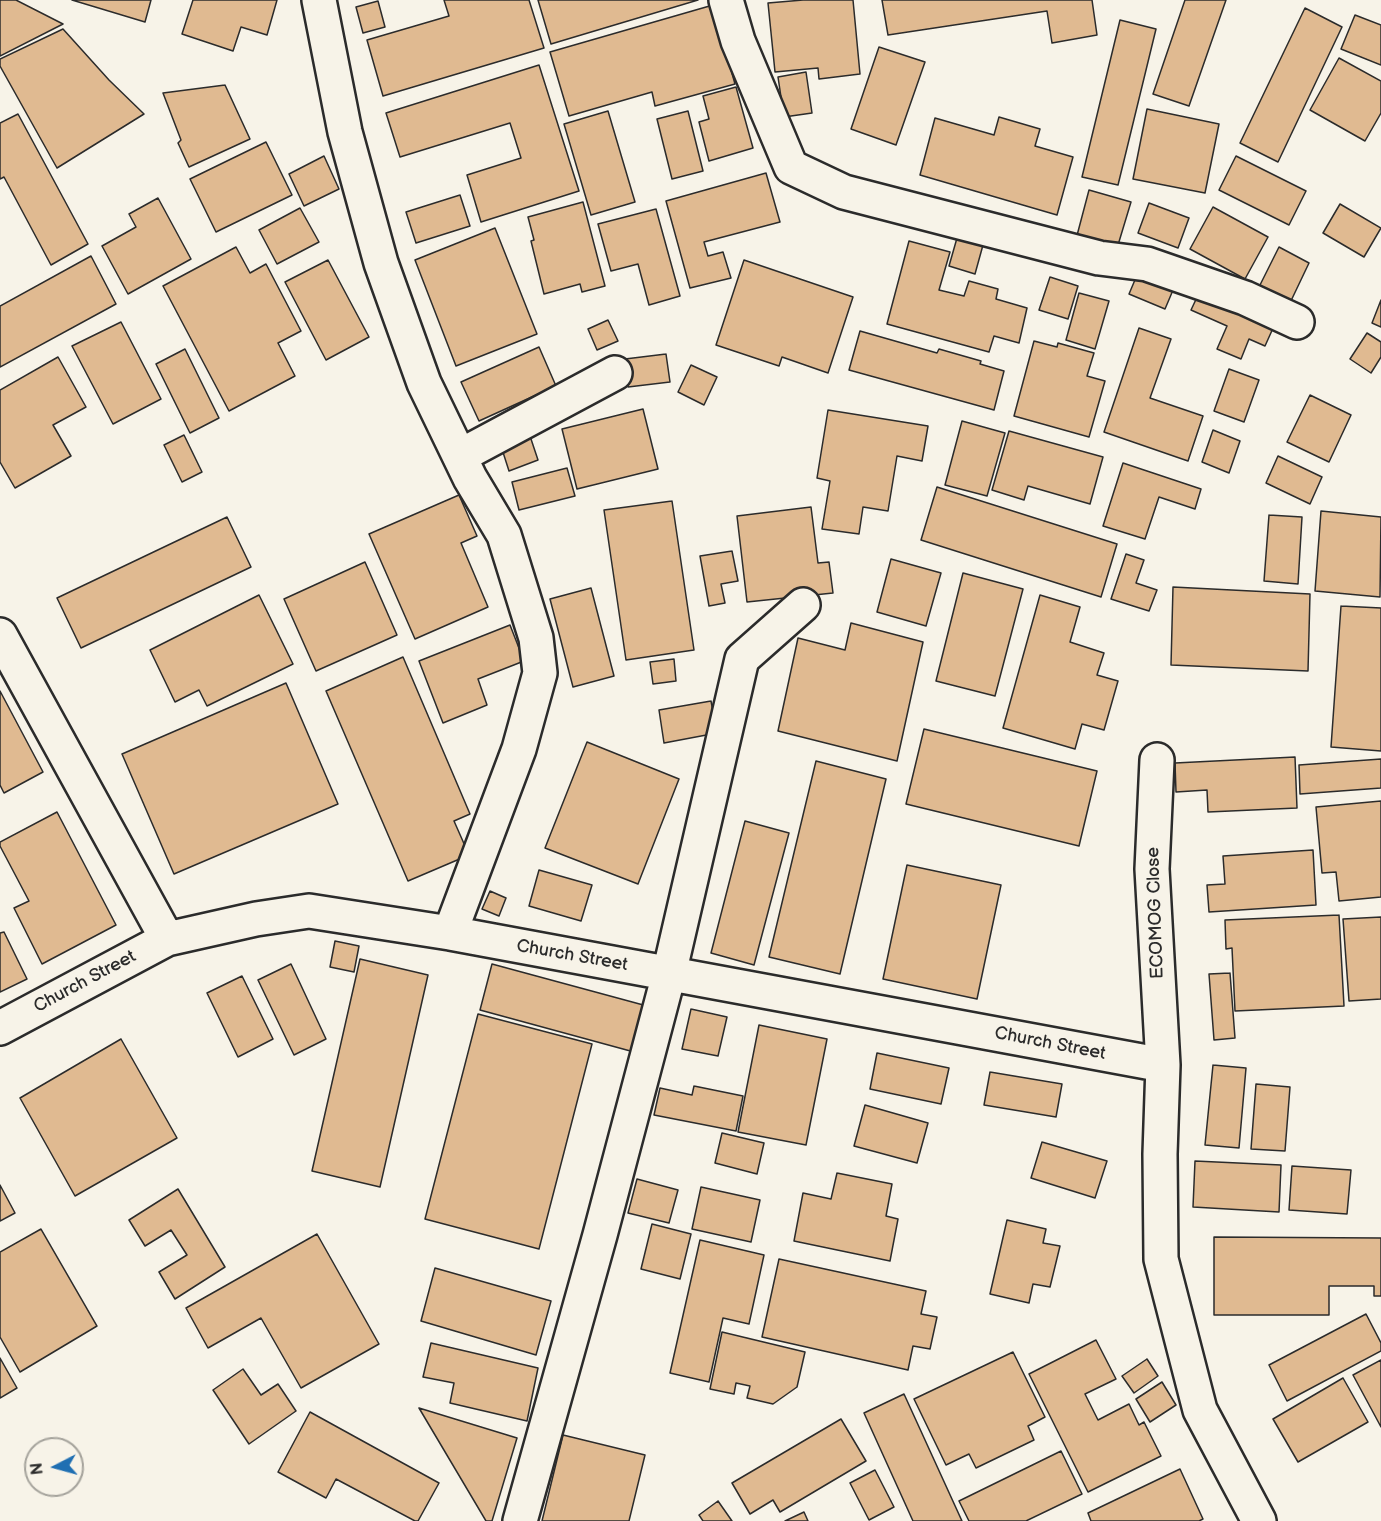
<!DOCTYPE html>
<html>
<head>
<meta charset="utf-8">
<style>
	body { margin:0 }
	#map { position:relative; width:1381px; height:1521px; overflow:hidden; background:#f7f3e8; font-family:"Balsamiq Sans",sans-serif }
	canvas { display:block }
	.north { position:absolute; left:24px; top:1437px; width:60px; height:60px; box-sizing:border-box; background:#f7f3e8; border:2px solid #a5a39c; border-radius:50%; rotate:264deg; font-size:16px; font-weight:700; line-height:24px; text-align:center; color:#2b2b2b }
	.north::after { content:''; display:block; margin:auto; width:21px; height:27px; background:#1f6fb2; clip-path:polygon(50% 0,100% 100%,50% 72%,0 100%) }
</style>
</head>
<body>
<div id="map">
<canvas width="1381" height="1521"></canvas>
<div class="north">N</div>
</div>
<script>
const g = document.querySelector('canvas').getContext('2d');
g.lineJoin = 'round';
function fill(path, color) {
  g.fillStyle = color;
  g.fill(path, 'evenodd');
}
function toPath(rows) {
  const path = new Path2D();
  for (const r of rows) {
    path.moveTo(r[0], r[1]);
    for (let i = 2; i < r.length; i += 2) path.lineTo(r[i], r[i + 1]);
  }
  return path;
}
function strokePath(path, color, width, dash) {
  g.strokeStyle = color;
  g.lineWidth = width;
  g.lineCap = dash ? 'butt' : 'round';
  g.setLineDash(dash || []);
  g.stroke(path);
}
function drawText(font, color, halo, rows, align = 'center') {
  g.font = font + ' "Balsamiq Sans",sans-serif';
  g.lineWidth = 4.5;
  g.setLineDash([]);
  g.textBaseline = 'middle';
  g.strokeStyle = halo;
  g.fillStyle = color;
  for (const [text, x, y, turn = 0] of rows) {
    g.save();
    g.translate(x, y);
    g.rotate((+turn || 0) * Math.PI / 180);
    g.textAlign = isNaN(turn) ? turn : align;
    if (halo) g.strokeText(text, 0, 0);
    g.fillText(text, 0, 0);
    g.restore();
  }
}
const building = toPath([
	[0,0,16,0,63,24,0,56,0,0],
	[72,0,151,0,145,22,72,0],
	[193,0,277,0,267,35,241,27,233,51,182,34,193,0],
	[444,0,529,0,544,48,383,96,367,40,449,16,444,0],
	[538,0,698,0,551,44,538,0],
	[803,0,853,0,860,74,819,79,818,68,775,72,768,3,803,0],
	[882,0,1092,0,1097,35,1052,43,1047,11,888,35,882,0],
	[1185,0,1226,0,1189,106,1153,94,1185,0],
	[378,1,385,27,363,33,356,7,378,1],
	[713,5,735,84,655,106,652,92,569,116,550,52,713,5],
	[1305,8,1342,27,1278,162,1240,143,1305,8],
	[1355,15,1381,25,1381,65,1341,49,1355,15],
	[1120,20,1156,29,1118,185,1082,177,1120,20],
	[63,29,109,80,144,114,57,168,0,66,0,59,63,29],
	[879,47,925,62,896,145,851,129,879,47],
	[1339,58,1381,81,1381,113,1365,141,1310,110,1339,58],
	[539,65,579,191,481,222,467,175,521,158,510,123,400,157,386,113,539,65],
	[806,72,812,113,784,117,778,77,806,72],
	[225,85,250,139,189,167,178,143,181,140,163,93,225,85],
	[736,87,753,148,709,161,699,122,709,119,703,96,736,87],
	[1147,109,1219,124,1205,193,1133,179,1147,109],
	[608,111,635,202,591,215,564,124,608,111],
	[688,111,703,171,672,179,657,119,688,111],
	[18,114,88,244,51,265,4,177,0,179,0,123,18,114],
	[999,117,1040,129,1035,146,1073,157,1057,215,920,175,935,118,994,135,999,117],
	[266,142,292,195,216,232,190,179,266,142],
	[324,156,339,189,304,206,289,174,324,156],
	[1236,156,1306,191,1289,225,1219,190,1236,156],
	[766,173,780,222,704,242,708,256,723,252,731,278,690,288,666,201,766,173],
	[1089,190,1131,202,1115,255,1075,243,1089,190],
	[460,195,470,226,416,243,406,212,460,195],
	[158,198,191,259,128,294,102,246,136,227,129,214,158,198],
	[583,202,605,286,582,292,580,284,544,294,531,241,534,240,528,217,583,202],
	[1149,203,1189,218,1178,248,1138,233,1149,203],
	[1340,204,1381,228,1364,257,1323,233,1340,204],
	[1213,207,1268,237,1245,279,1190,249,1213,207],
	[300,208,319,242,277,264,259,230,300,208],
	[656,209,680,296,649,305,638,264,611,271,598,224,656,209],
	[495,228,537,334,456,366,415,260,495,228],
	[957,238,983,245,975,274,949,266,957,238],
	[909,241,950,252,939,290,964,296,969,281,998,289,996,299,1027,308,1019,343,994,336,989,352,887,324,909,241],
	[236,247,250,273,266,264,301,331,278,343,295,376,229,411,163,286,236,247],
	[1279,247,1309,263,1289,305,1258,289,1279,247],
	[91,256,116,304,0,367,0,306,91,256],
	[328,260,369,337,326,360,285,282,328,260],
	[744,260,853,297,828,373,782,357,779,366,716,345,744,260],
	[1140,268,1176,283,1165,309,1129,294,1140,268],
	[1050,277,1078,286,1068,319,1039,310,1050,277],
	[1079,293,1109,301,1095,349,1066,340,1079,293],
	[1199,293,1274,326,1265,346,1249,339,1241,359,1217,349,1227,326,1191,310,1199,293],
	[1381,300,1381,327,1372,323,1381,300],
	[608,320,618,341,597,350,588,329,608,320],
	[121,322,161,399,113,424,72,346,121,322],
	[1139,328,1171,339,1150,398,1203,416,1188,461,1104,432,1139,328],
	[860,331,937,353,939,349,981,361,980,364,1004,371,994,410,849,370,860,331],
	[1367,333,1381,342,1381,357,1371,373,1350,359,1367,333],
	[1034,341,1057,347,1058,343,1094,353,1087,376,1105,381,1089,437,1014,416,1034,341],
	[539,347,556,386,479,421,461,382,539,347],
	[185,349,219,418,190,433,156,364,185,349],
	[666,354,670,382,628,387,625,359,666,354],
	[58,357,86,407,53,425,71,456,15,488,0,462,0,390,58,357],
	[691,365,717,377,704,405,678,392,691,365],
	[1229,369,1259,380,1244,422,1214,411,1229,369],
	[1310,395,1351,415,1329,462,1287,442,1310,395],
	[643,409,658,469,577,489,562,429,643,409],
	[828,410,928,426,922,461,897,456,888,511,863,507,859,534,822,529,830,481,817,478,828,410],
	[962,421,1005,433,987,496,945,485,962,421],
	[1213,430,1240,441,1229,473,1202,462,1213,430],
	[1009,431,1103,457,1090,504,1028,486,1024,500,992,490,1009,431],
	[184,435,202,472,182,482,164,445,184,435],
	[530,436,538,460,509,471,501,446,530,436],
	[1278,456,1322,477,1310,504,1266,483,1278,456],
	[1123,463,1201,489,1195,509,1159,497,1145,539,1103,526,1123,463],
	[567,468,575,496,519,510,512,482,567,468],
	[937,487,1117,544,1101,597,921,540,937,487],
	[459,495,477,536,461,543,488,607,415,639,369,534,459,495],
	[672,501,694,650,626,660,604,510,672,501],
	[811,507,818,563,829,562,833,593,747,602,737,516,811,507],
	[1321,511,1381,517,1380,597,1315,591,1321,511],
	[1269,515,1302,517,1298,584,1264,581,1269,515],
	[227,517,251,567,81,648,57,598,227,517],
	[732,551,738,581,721,584,725,603,709,606,700,556,732,551],
	[1126,554,1144,560,1136,583,1157,590,1149,611,1111,599,1126,554],
	[891,559,941,573,926,626,877,612,891,559],
	[365,562,397,635,316,671,284,599,365,562],
	[963,573,1023,589,995,696,936,681,963,573],
	[1173,587,1310,594,1308,671,1171,665,1173,587],
	[591,588,614,676,573,687,550,599,591,588],
	[259,595,293,664,207,706,199,690,175,702,150,650,259,595],
	[1040,595,1080,607,1070,642,1104,653,1097,675,1118,681,1104,730,1082,724,1075,749,1003,728,1040,595],
	[1341,606,1381,608,1381,751,1331,747,1341,606],
	[851,623,923,642,897,761,778,731,798,638,845,650,851,623],
	[510,625,524,661,478,679,487,705,443,723,419,661,510,625],
	[403,657,470,814,454,821,469,855,408,881,326,691,403,657],
	[674,659,676,681,653,684,650,662,674,659],
	[286,683,338,804,174,874,122,754,286,683],
	[0,691,43,772,4,793,0,785,0,691],
	[711,701,717,733,664,743,659,710,711,701],
	[924,729,1097,771,1079,846,906,804,924,729],
	[587,742,679,779,638,884,545,848,587,742],
	[1295,757,1297,808,1208,812,1207,790,1176,792,1175,763,1295,757],
	[1381,759,1381,788,1300,794,1299,765,1381,759],
	[816,761,886,779,840,974,769,957,816,761],
	[1381,801,1381,897,1339,901,1336,872,1322,873,1316,807,1381,801],
	[57,812,116,925,42,964,14,908,29,901,0,846,0,842,57,812],
	[745,821,789,833,754,965,711,953,745,821],
	[1313,850,1316,905,1209,912,1207,885,1225,884,1223,856,1313,850],
	[907,865,1001,885,977,999,883,979,907,865],
	[539,870,592,885,581,921,529,906,539,870],
	[490,891,506,898,499,916,482,909,490,891],
	[1339,915,1344,1006,1235,1011,1232,948,1226,949,1225,920,1339,915],
	[1381,917,1381,999,1349,1001,1343,919,1381,917],
	[4,932,27,979,0,992,0,933,4,932],
	[335,941,359,946,354,972,330,967,335,941],
	[360,959,428,975,380,1187,312,1171,360,959],
	[291,964,326,1039,294,1055,258,980,291,964],
	[492,964,647,1006,634,1052,480,1010,492,964],
	[1230,973,1235,1038,1214,1040,1209,974,1230,973],
	[242,976,273,1039,238,1057,207,993,242,976],
	[691,1009,727,1017,718,1056,682,1049,691,1009],
	[478,1014,592,1044,539,1249,425,1219,478,1014],
	[759,1025,827,1039,806,1145,738,1132,759,1025],
	[121,1039,177,1138,75,1196,20,1098,121,1039],
	[877,1053,949,1068,941,1104,870,1089,877,1053],
	[1213,1065,1246,1068,1239,1148,1205,1145,1213,1065],
	[990,1072,1062,1084,1056,1117,984,1105,990,1072],
	[1256,1084,1290,1087,1285,1151,1251,1149,1256,1084],
	[694,1086,743,1096,736,1131,654,1115,660,1088,692,1095,694,1086],
	[865,1105,928,1123,917,1163,854,1146,865,1105],
	[722,1133,764,1143,757,1174,715,1163,722,1133],
	[1042,1142,1107,1161,1095,1198,1031,1178,1042,1142],
	[1195,1161,1281,1165,1279,1212,1193,1207,1195,1161],
	[1292,1166,1351,1170,1347,1214,1289,1210,1292,1166],
	[837,1173,892,1184,886,1216,898,1219,890,1261,794,1241,803,1193,831,1199,837,1173],
	[637,1179,678,1190,669,1223,628,1213,637,1179],
	[0,1185,15,1213,0,1221,0,1185],
	[701,1187,760,1200,751,1242,692,1229,701,1187],
	[178,1189,225,1267,175,1299,159,1272,187,1255,171,1230,145,1246,129,1220,178,1189],
	[1007,1220,1046,1229,1043,1243,1060,1246,1050,1287,1033,1284,1029,1303,990,1294,1007,1220],
	[652,1224,691,1234,680,1279,641,1269,652,1224],
	[41,1229,97,1326,20,1372,0,1337,0,1252,41,1229],
	[317,1234,379,1344,301,1388,261,1318,208,1348,186,1308,317,1234],
	[1214,1237,1381,1238,1381,1296,1374,1296,1374,1286,1329,1286,1329,1315,1214,1315,1214,1237],
	[700,1240,764,1255,749,1324,723,1318,709,1382,670,1373,700,1240],
	[779,1259,926,1291,921,1314,937,1317,930,1349,913,1346,908,1370,762,1337,779,1259],
	[435,1268,551,1301,536,1355,421,1321,435,1268],
	[1366,1314,1381,1343,1381,1351,1287,1401,1269,1365,1366,1314],
	[722,1332,805,1352,797,1387,773,1404,747,1398,750,1386,736,1383,734,1394,710,1389,722,1332],
	[1096,1340,1116,1379,1085,1394,1098,1420,1129,1404,1139,1425,1144,1422,1161,1456,1088,1492,1029,1374,1096,1340],
	[431,1343,538,1368,527,1421,450,1403,454,1383,423,1377,431,1343],
	[1013,1352,1045,1417,1028,1426,1034,1440,976,1468,969,1454,946,1465,914,1399,1013,1352],
	[0,1358,17,1388,0,1398,0,1358],
	[1147,1359,1158,1376,1134,1393,1122,1376,1147,1359],
	[1381,1360,1381,1427,1353,1375,1381,1360],
	[243,1369,261,1395,278,1384,296,1411,249,1444,213,1390,243,1369],
	[1343,1378,1368,1422,1298,1462,1273,1419,1343,1378],
	[1162,1382,1176,1405,1150,1422,1136,1399,1162,1382],
	[904,1394,962,1521,913,1521,864,1413,904,1394],
	[419,1408,517,1438,492,1521,486,1521,419,1408],
	[310,1412,439,1483,418,1521,415,1521,336,1479,326,1498,278,1472,310,1412],
	[841,1419,866,1461,780,1512,773,1500,750,1514,732,1483,841,1419],
	[563,1435,645,1455,629,1521,542,1521,563,1435],
	[1061,1451,1082,1494,1026,1521,969,1521,959,1501,1061,1451],
	[1180,1469,1203,1519,1199,1521,1091,1521,1088,1513,1180,1469],
	[875,1470,894,1507,869,1520,850,1483,875,1470],
	[718,1501,732,1521,703,1521,699,1515,718,1501],
	[804,1512,808,1521,785,1521,804,1512]
]);
fill(building, '#e0ba91');
strokePath(building, '#2b2b2b', 1.5);
const street = toPath([
	[319,0,345,132,381,263,424,383,470,478,504,535,536,638,540,673,519,749,450,933],
	[726,0,738,41,791,167,844,192,1099,258,1147,264,1245,298,1297,322],
	[460,456,615,373],
	[0,635,167,939],
	[1157,760,1152,869,1163,1065,1160,1154,1161,1259,1200,1410,1259,1521],
	[0,1028,167,939,256,919,309,911,450,933,1163,1065],
	[520,1521,600,1235,669,974,742,659,803,605]
]);
strokePath(street, '#2b2b2b', 38);
strokePath(street, '#f7f3e8', 33);
drawText('18px', '#2b2b2b', '#f7f3e8', [
	["ECOMOG Close",1156,913,-92],
	["Church Street",572,956,10],
	["Church Street",85,982,-28],
	["Church Street",1050,1044,11]
]);
</script>
</body>
</html>
